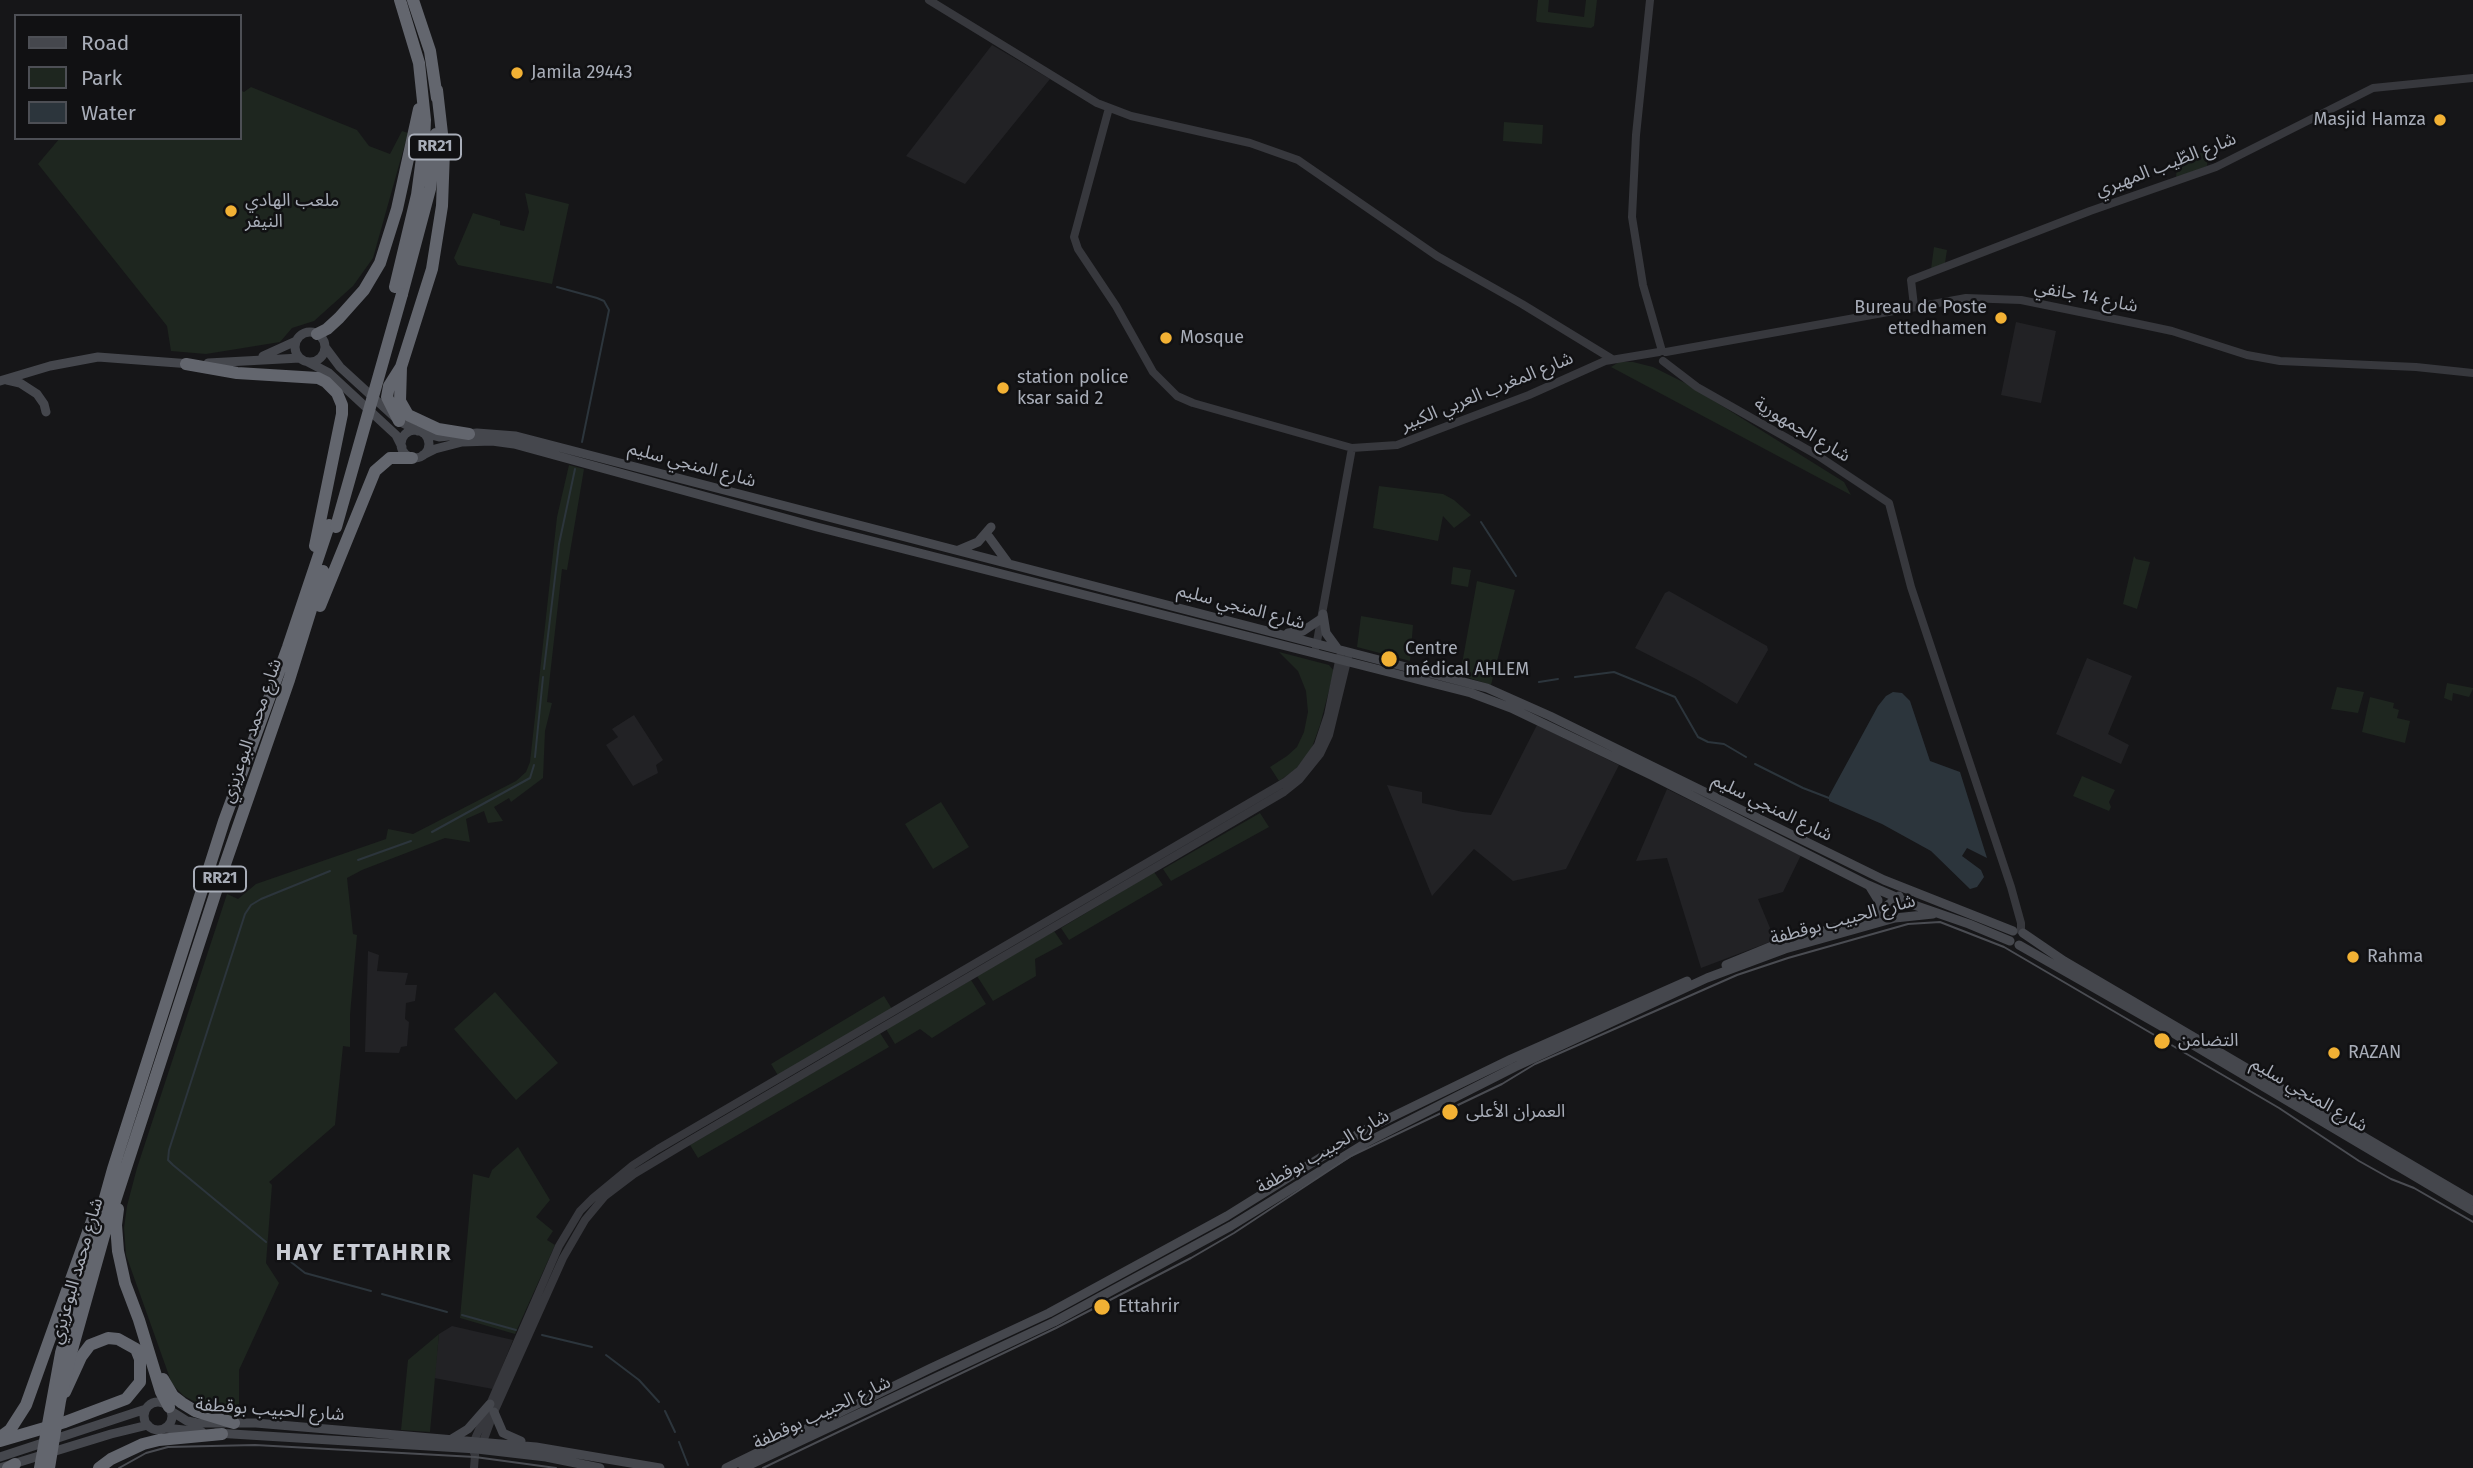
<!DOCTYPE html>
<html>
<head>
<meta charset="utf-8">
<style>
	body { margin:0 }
	#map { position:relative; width:2473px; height:1468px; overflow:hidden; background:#161618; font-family:"Fira Sans",sans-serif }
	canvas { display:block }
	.legend { position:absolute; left:14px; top:14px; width:228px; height:126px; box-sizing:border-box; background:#111113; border:2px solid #4d4f55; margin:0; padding:9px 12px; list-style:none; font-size:21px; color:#a8adb8 }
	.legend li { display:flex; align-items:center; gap:14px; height:35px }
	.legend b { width:35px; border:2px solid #4d4f55 }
</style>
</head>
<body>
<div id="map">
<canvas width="2473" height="1468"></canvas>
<ul class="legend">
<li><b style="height:9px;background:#45474d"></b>Road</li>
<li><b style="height:19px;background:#1e261f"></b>Park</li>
<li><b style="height:19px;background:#2c353c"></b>Water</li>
</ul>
</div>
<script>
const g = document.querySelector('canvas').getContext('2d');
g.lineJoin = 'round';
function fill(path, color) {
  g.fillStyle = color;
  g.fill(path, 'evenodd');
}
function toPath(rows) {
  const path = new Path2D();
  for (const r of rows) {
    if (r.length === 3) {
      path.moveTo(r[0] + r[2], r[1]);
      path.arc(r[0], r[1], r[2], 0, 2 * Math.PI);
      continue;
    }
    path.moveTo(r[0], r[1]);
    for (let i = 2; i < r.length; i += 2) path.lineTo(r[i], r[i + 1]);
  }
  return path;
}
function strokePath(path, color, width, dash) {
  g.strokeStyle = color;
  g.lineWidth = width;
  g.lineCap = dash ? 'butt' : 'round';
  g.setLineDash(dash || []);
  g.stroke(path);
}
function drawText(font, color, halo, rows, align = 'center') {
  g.font = font + ' "Fira Sans","Noto Sans Arabic",sans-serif';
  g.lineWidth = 5;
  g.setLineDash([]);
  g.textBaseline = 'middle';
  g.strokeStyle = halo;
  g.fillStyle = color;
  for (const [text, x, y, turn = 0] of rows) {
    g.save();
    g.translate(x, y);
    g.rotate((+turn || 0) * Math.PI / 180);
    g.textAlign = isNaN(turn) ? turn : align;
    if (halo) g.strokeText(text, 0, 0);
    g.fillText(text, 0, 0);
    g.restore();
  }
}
fill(toPath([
	[992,45,1050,79,965,184,906,156],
	[2016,322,2056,331,2041,403,2001,395],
	[1669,591,1767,646,1768,650,1737,704,1696,679,1635,648,1665,593],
	[2087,658,2132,676,2108,734,2129,745,2121,764,2056,734],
	[634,715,663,760,656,765,658,773,633,786,606,745,618,737,612,729],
	[1537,725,1619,765,1566,869,1513,881,1474,849,1432,896,1387,785,1422,792,1422,803,1463,812,1491,815],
	[1667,789,1801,855,1783,892,1758,899,1775,940,1701,968,1667,858,1636,861],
	[368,951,379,955,377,971,408,973,405,985,417,985,415,1001,406,1003,405,1019,409,1022,407,1046,401,1047,399,1053,365,1052],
	[452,1326,513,1340,493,1389,434,1378,439,1334]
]), '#222225');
fill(toPath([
	[1538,0,1549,0,1548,12,1584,17,1586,0,1597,0,1594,26,1591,28,1537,22,1536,20],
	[251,87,357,130,369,146,390,154,402,131,408,133,373,258,353,286,314,321,292,328,280,342,206,354,171,351,167,326,38,164,60,138,240,138,240,90,244,92],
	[1504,122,1543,125,1542,144,1503,141],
	[2178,150,2208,154,2207,166,2176,178],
	[525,193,569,204,552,284,458,265,454,258,473,213,500,221,500,225,524,231,529,212],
	[1934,247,1947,250,1945,263,1931,269],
	[1619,362,1633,362,1653,367,1687,384,1844,482,1851,495,1611,367],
	[569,465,584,469,567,570,562,569,547,702,552,703,545,731,543,778,511,802,509,798,494,807,503,821,488,823,484,811,466,819,470,842,445,838,362,870,347,878,353,934,357,935,350,1015,350,1047,343,1046,335,1125,269,1182,272,1185,266,1263,279,1283,239,1370,239,1418,217,1413,184,1396,172,1384,126,1255,124,1228,127,1206,137,1168,227,894,238,899,256,884,386,839,388,829,413,834,516,781,526,772,530,762,557,517],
	[1379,486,1443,494,1454,500,1471,515,1454,528,1443,516,1438,541,1373,528],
	[2134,556,2136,559,2150,562,2137,609,2123,604],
	[1453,567,1471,570,1468,587,1451,584],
	[1477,581,1515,590,1491,685,1460,675],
	[1361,616,1413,625,1410,661,1357,647],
	[1279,652,1329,665,1334,671,1320,725,1311,750,1295,770,1279,781,1270,767,1287,756,1297,747,1304,732,1308,712,1306,691,1298,671],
	[2447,683,2473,688,2473,689,2469,697,2453,693,2452,701,2444,698],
	[2337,687,2364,692,2358,713,2331,709],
	[2370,697,2394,703,2393,708,2399,710,2397,718,2410,721,2405,743,2362,732],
	[2082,776,2115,790,2109,802,2111,807,2109,811,2073,796],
	[941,802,969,847,933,869,905,824],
	[1260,813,1269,827,1171,881,1163,869],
	[1154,872,1163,885,1069,940,1061,928],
	[1054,931,1063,944,1035,959,1036,976,993,1001,977,976],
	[971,980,986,1004,932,1038,920,1029,895,1044,886,1029],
	[495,992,558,1063,516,1100,454,1029],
	[884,996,892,1009,779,1077,771,1064],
	[880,1033,889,1047,698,1158,690,1145],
	[518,1147,550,1200,536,1217,553,1231,547,1240,555,1245,515,1334,460,1318,473,1174,489,1178,492,1170],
	[439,1334,430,1432,401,1430,408,1360]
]), '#1e261f');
fill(toPath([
	[1893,692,1902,693,1910,701,1930,761,1960,772,1987,858,1967,848,1962,856,1981,870,1984,877,1977,887,1970,889,1931,851,1882,824,1829,801,1829,796,1878,706,1886,696]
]), '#2c353c');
strokePath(toPath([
	[557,287,597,298,604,301,609,310,582,442],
	[1481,522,1516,576],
	[544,669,559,544,575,469],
	[1575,677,1614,672,1675,697,1698,737,1708,742,1724,744,1746,757],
	[1539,682,1558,679],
	[535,757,543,677],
	[1755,764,1803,788,1829,798],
	[432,832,530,778,534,765],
	[358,860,411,841],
	[266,1242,173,1165,168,1160,169,1150,245,914,251,905,261,899,330,871],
	[277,1251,305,1273,371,1291],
	[382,1294,447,1312],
	[462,1315,516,1330],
	[542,1335,592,1347],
	[606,1355,639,1380,659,1402],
	[665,1411,675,1432],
	[679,1442,688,1465]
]), '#2c353c', 2);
strokePath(toPath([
	[929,0,1097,103,1131,116,1250,143,1298,160,1437,256,1522,304,1612,359],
	[1650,0,1636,135,1632,217,1643,285,1662,351],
	[1109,108,1074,237,1078,249,1116,306,1153,372,1177,396,1193,403,1352,448],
	[1914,306,1911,280,2090,211,2216,167,2373,88,2473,78],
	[1666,352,1966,298,2021,300,2139,324,2172,331,2247,355,2280,361,2416,367,2473,373],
	[1663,361,1697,387,1817,455,1889,503,1911,587,2011,887,2021,923,2021,931],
	[1316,647,1352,448,1397,445,1529,395,1605,361,1659,352],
	[481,1447,494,1412,563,1258,585,1220,605,1196,634,1174,684,1144,1284,792,1299,780,1320,754,1329,735,1348,657],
	[475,1455,472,1448,474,1441,559,1246,580,1211,593,1198,633,1165,658,1149,1285,782,1300,770,1318,745,1328,715,1340,656],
	[474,1468,475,1455]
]), '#37383d', 8);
strokePath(toPath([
	[310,347,15],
	[325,347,340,367,399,421,418,431],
	[263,356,296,341],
	[308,362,329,373,396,435,402,447],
	[208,363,300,358],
	[7,380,20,383,37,394,44,404,46,412],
	[0,381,50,366,98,357,191,364],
	[415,444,14],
	[423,433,439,437,477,433,516,436,1487,688,1550,716,1884,880,2013,931],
	[423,455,435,449,462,442,492,441,514,444,817,527,1471,693,1511,708,1653,776,1868,885,1914,905,1969,924,2010,941],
	[989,537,1008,563],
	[959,550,978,542,991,527],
	[1323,614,1326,633,1337,648],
	[1288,633,1303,631,1321,619],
	[1870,887,1878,900,1877,909,1874,914],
	[2023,933,2064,961,2473,1201],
	[2019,945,2163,1027,2473,1211],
	[1726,965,1782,942,1872,918,1899,896],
	[158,1416,14],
	[171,1411,187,1421,197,1423,256,1423,536,1447,660,1468],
	[494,1412,503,1433,521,1441],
	[165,1428,202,1432],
	[216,1433,477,1449,546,1457,600,1468],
	[450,1440,468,1429,490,1404],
	[0,1457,146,1409],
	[0,1468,111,1434,148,1425],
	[726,1468,931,1368,1049,1313,1227,1216,1363,1131,1511,1059,1687,981],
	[743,1468,1054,1322,1231,1226,1369,1141,1515,1067,1707,978,1785,949,1895,918,1933,914]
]), '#45474d', 9);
strokePath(toPath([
	[413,0,430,51,437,98],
	[395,287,417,195,424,143,425,120,419,63,400,0],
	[402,294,430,189,436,134],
	[317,334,327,329,339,318,364,290,380,263,397,209,419,109],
	[186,364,237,373,318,378,326,382,337,393,342,405,342,414,315,546],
	[401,367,400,401,408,415,438,429,469,434],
	[399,421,387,397,389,386,401,367,432,269,442,206,444,151,437,90],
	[320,606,375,471,390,458,412,458],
	[118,1209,116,1225,118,1251,125,1283,139,1320,161,1392,169,1407],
	[96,1230,113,1169,224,821,288,647,329,525],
	[105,1232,222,873,289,680,323,571],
	[163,1379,173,1396,182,1403,195,1411,234,1423],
	[0,1437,10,1430,26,1405,93,1218],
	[0,1441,65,1422,126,1399,140,1382,140,1359,136,1349,118,1339,108,1338,90,1345,81,1357,65,1392],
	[8,1468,15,1464],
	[99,1468,111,1459,143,1444,159,1440,222,1434]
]), '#63666e', 12);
strokePath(toPath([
	[119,1468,146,1453,168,1447,255,1445,475,1457,556,1468],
	[763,1468,1056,1328,1191,1258,1234,1233,1351,1156,1502,1084,1535,1064,1737,975,1788,958,1908,924,1940,922,2004,947,2279,1108,2359,1161,2391,1179,2414,1188,2473,1222]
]), '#4a4c52', 2);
strokePath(toPath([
	[336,527,402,294],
	[40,1468,61,1353,96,1230],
	[49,1468,60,1401,70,1357,105,1232]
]), '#63666e', 12);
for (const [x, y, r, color] of [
	[517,73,7,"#f2b134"],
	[2440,120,7,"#f2b134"],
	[231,211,7,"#f2b134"],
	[2001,318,7,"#f2b134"],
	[1166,338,7,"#f2b134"],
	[1003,388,7,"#f2b134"],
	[1389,659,9,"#f2b134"],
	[2353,957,7,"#f2b134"],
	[2162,1041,9,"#f2b134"],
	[2334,1053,7,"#f2b134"],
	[1450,1112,9,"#f2b134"],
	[1102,1307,9,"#f2b134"]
]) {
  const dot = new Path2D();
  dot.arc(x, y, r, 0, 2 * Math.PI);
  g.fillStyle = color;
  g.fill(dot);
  strokePath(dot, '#111113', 2.5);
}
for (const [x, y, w] of [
	[435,147,52],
	[220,879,52]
]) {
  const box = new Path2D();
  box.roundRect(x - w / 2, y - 12.5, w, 25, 5);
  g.fillStyle = '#111113';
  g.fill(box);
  strokePath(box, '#a8adb8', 2);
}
drawText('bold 16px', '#a8adb8', null, [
	["RR21",435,147],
	["RR21",220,879]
]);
drawText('18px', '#a8adb8', '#111113', [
	["Jamila 29443",531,73],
	["Masjid Hamza",2426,120,"right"],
	["ملعب الهادي",245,201],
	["النيفر",245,222],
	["Bureau de Poste",1987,308,"right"],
	["ettedhamen",1987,329,"right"],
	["Mosque",1180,338],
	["station police",1017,378],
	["ksar said 2",1017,399],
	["Centre",1405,649],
	["médical AHLEM",1405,670],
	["Rahma",2367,957],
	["التضامن",2178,1041],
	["RAZAN",2348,1053],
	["العمران الأعلى",1466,1112],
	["Ettahrir",1118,1307]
], 'left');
drawText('18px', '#a8adb8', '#111113', [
	["شارع الطّيب المهيري",2166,165,-21],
	["شارع 14 جانفي",2086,297,11],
	["شارع المغرب العربي الكبير",1487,392,-22],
	["شارع الجمهورية",1802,430,31],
	["شارع المنجي سليم",692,465,15],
	["شارع المنجي سليم",1241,607,15],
	["شارع محمد البوعزيزي",252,731,-71],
	["شارع المنجي سليم",1772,808,26],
	["شارع الحبيب بوقطفة",1843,920,-15],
	["شارع المنجي سليم",2309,1095,30],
	["شارع الحبيب بوقطفة",1323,1152,-30],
	["شارع محمد البوعزيزي",77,1271,-74],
	["شارع الحبيب بوقطفة",270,1410,4],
	["شارع الحبيب بوقطفة",822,1413,-25]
]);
g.letterSpacing = '2px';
drawText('bold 24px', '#c9ccd4', '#111113', [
	["HAY ETTAHRIR",364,1253]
]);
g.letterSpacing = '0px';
</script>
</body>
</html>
